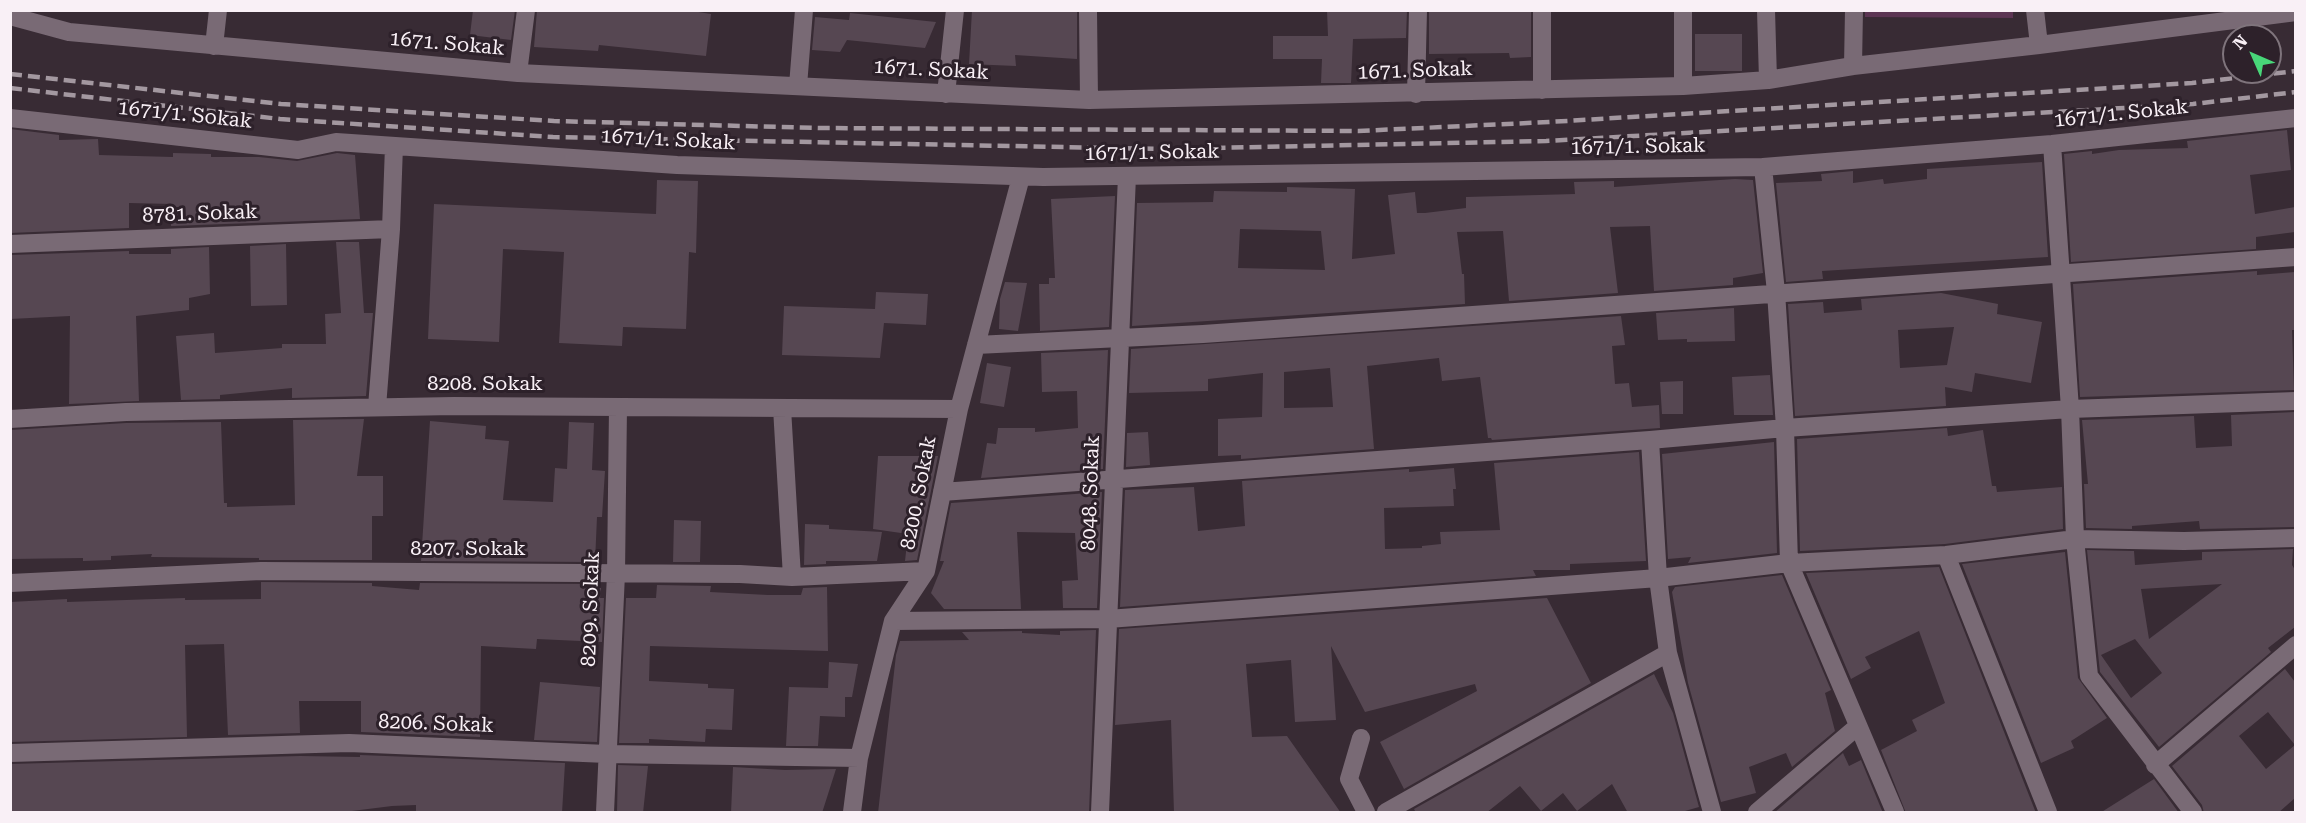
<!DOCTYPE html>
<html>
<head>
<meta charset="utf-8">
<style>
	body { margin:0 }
	#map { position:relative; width:2306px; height:823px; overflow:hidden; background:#382b34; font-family:"Roboto Serif",serif }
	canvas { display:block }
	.frame { position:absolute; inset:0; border:12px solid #f9f0f6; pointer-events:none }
	.north { position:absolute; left:2222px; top:24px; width:60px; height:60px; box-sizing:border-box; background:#2d212a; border:2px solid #7f747c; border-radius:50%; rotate:315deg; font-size:16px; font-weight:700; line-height:24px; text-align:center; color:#f9f0f6 }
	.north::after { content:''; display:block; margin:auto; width:21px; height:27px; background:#48d779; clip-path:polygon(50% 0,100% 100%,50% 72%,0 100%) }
</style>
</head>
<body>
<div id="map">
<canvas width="2306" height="823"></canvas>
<div class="frame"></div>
<div class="north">N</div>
</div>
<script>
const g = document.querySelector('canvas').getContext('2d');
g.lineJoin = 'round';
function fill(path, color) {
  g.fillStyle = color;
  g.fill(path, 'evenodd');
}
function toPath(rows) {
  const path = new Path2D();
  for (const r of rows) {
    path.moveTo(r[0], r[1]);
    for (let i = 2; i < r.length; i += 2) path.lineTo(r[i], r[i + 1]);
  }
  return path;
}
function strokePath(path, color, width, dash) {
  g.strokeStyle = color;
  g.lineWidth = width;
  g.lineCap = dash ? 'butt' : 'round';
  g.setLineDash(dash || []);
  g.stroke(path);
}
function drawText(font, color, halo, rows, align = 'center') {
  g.font = font + ' "Roboto Serif",serif';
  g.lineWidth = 6;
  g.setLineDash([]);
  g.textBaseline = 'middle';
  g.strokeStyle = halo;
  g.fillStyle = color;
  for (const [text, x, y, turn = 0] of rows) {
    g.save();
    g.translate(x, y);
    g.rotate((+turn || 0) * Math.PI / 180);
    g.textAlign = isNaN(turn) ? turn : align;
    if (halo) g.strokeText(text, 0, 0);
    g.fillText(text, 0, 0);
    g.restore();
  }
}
fill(toPath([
	[1865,11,2013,11,2013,18,1865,17]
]), '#5c3553');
fill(toPath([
	[473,10,515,10,511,40,470,35],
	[537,10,686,10,711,14,706,56,599,45,598,51,534,47],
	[972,10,1077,10,1077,59,1015,55,1016,66,969,64],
	[1327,10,1407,10,1406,38,1353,39,1351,83,1321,83,1322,59,1273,59,1273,36,1328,36],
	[1429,10,1531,10,1531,57,1510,58,1509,53,1429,54],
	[850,13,936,22,925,48,847,40,840,52,812,50,815,17,849,20],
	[1695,34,1742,34,1742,71,1695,71],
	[10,129,59,135,59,140,98,139,99,155,173,157,173,153,211,154,211,157,259,157,297,161,337,153,355,155,360,219,171,226,172,204,129,203,129,228,10,233],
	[2287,130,2291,170,2250,175,2255,214,2295,207,2295,232,2256,237,2256,249,2071,262,2064,154,2092,151,2092,154,2119,150,2188,148,2187,141],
	[2042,162,2048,257,1822,271,1823,279,1786,282,1776,183,1822,181,1821,174,1853,171,1853,183,1883,179,1884,184,1927,179,1927,169],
	[1735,179,1753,180,1763,273,1733,278,1733,285,1654,291,1650,226,1610,227,1618,293,1509,301,1503,231,1457,232,1462,274,1464,274,1465,304,1132,326,1137,203,1213,202,1214,191,1287,192,1287,187,1355,189,1352,259,1395,254,1388,195,1415,192,1417,213,1425,213,1466,208,1466,197,1575,194,1574,182,1614,181,1614,187],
	[1240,229,1321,231,1325,270,1238,268],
	[657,180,698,181,696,253,689,252,686,329,623,327,622,346,559,343,564,252,503,249,499,342,428,339,434,204,656,214],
	[1115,196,1109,327,1040,331,1039,284,1049,284,1049,278,1055,278,1051,199],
	[336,242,359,242,364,313,373,313,366,396,292,398,292,388,220,395,220,399,181,400,176,336,214,333,215,353,282,348,282,344,326,344,325,314,341,313],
	[286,244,287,305,251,306,250,246],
	[209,247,210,294,189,298,189,310,136,316,139,401,69,404,70,316,10,319,10,255,129,251,129,254,171,254,171,249],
	[2257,271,2257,275,2295,272,2295,330,2292,330,2294,390,2080,397,2073,284],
	[1005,282,1027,283,1018,331,999,329,1000,299],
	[876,292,928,294,926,325,884,323,880,358,782,355,784,306,875,309],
	[1941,293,1998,304,1997,314,2042,322,2031,383,1975,373,1972,392,1945,387,1946,406,1795,416,1788,304,1823,302,1824,313,1862,310,1861,299],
	[1954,327,1947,365,1900,368,1898,330],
	[1734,308,1735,341,1687,342,1687,339,1658,340,1656,313],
	[1621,316,1625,345,1612,346,1615,384,1629,383,1632,407,1659,405,1660,428,1492,440,1491,438,1488,438,1480,377,1442,381,1439,358,1367,366,1374,449,1241,459,1241,455,1218,456,1218,419,1262,417,1263,373,1208,379,1208,391,1129,393,1131,349],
	[1330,368,1333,407,1284,408,1284,372],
	[1108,350,1103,469,981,478,987,443,996,444,998,428,1035,428,1035,432,1078,428,1077,391,1042,392,1041,353],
	[987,363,1011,367,1004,407,980,403],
	[1770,375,1773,415,1734,415,1732,377],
	[1683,381,1683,414,1662,414,1660,382],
	[2295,412,2295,527,2200,529,2199,521,2132,526,2132,529,2086,528,2084,484,2088,484,2082,420,2194,416,2196,448,2232,446,2231,415],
	[364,419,357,476,383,476,383,516,372,516,372,560,259,560,259,558,151,557,152,554,111,556,111,560,83,561,83,558,10,559,10,430,126,423,221,422,224,503,227,503,227,507,295,505,293,420],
	[430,421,486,426,485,439,509,441,503,500,553,502,555,468,567,469,569,422,594,423,592,470,605,471,602,517,597,517,595,562,421,561],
	[1947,428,1948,436,1983,430,1992,486,1996,486,1997,492,2062,487,2063,529,1945,544,1800,551,1797,439],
	[1148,432,1150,465,1126,467,1127,433],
	[1774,442,1777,553,1688,563,1691,557,1668,559,1662,454],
	[1639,452,1646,561,1570,564,1570,570,1533,570,1536,576,1120,607,1125,490,1194,487,1198,531,1245,526,1242,481,1409,469,1409,472,1454,468,1456,489,1453,489,1454,506,1384,508,1385,549,1422,548,1422,546,1441,544,1440,532,1500,530,1494,463],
	[878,456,938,456,917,560,905,561,908,534,873,529],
	[1102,492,1097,608,1063,608,1062,581,1078,580,1075,533,1017,532,1021,609,944,609,931,593,944,561,940,561,951,503],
	[674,520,701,521,700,562,673,562],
	[805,524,829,525,829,529,882,532,877,561,826,561,826,564,804,565],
	[2293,549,2292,565,2295,570,2295,627,2268,648,2271,652,2159,747,2100,672,2087,550,2134,551,2135,565,2202,560,2202,552],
	[2222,584,2149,639,2141,589],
	[2135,639,2162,673,2131,698,2101,655],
	[2065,552,2078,678,2107,718,2071,741,2074,748,2041,763,1962,564],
	[1939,567,2036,813,1906,813,1881,750,1917,731,1912,720,1945,703,1919,631,1865,657,1871,668,1851,679,1806,573],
	[1782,575,1831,690,1825,693,1835,731,1792,767,1786,753,1749,767,1756,793,1721,802,1688,683,1672,592,1675,587],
	[261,582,372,583,372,586,419,590,420,583,594,584,594,588,601,588,600,598,604,598,602,642,537,639,536,649,481,646,480,737,361,732,361,701,299,701,300,733,228,735,224,644,185,645,187,737,10,742,10,602,67,599,67,602,185,598,185,600,261,599],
	[657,585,711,586,710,592,768,595,801,595,803,588,827,587,828,651,650,646,649,681,708,684,708,688,734,689,732,730,706,729,705,742,649,739,649,743,619,743,626,598,656,598],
	[1547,598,1591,683,1404,789,1380,742,1477,691,1475,684,1365,712,1331,646,1336,720,1295,722,1291,660,1246,664,1252,737,1287,736,1341,813,1174,813,1171,720,1115,725,1119,629],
	[1096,630,1089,813,878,813,896,655,900,641,969,640,962,632,1022,631,1022,633,1060,635,1060,631],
	[829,662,858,664,852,697,845,697,845,717,820,716,818,746,786,746,789,687,828,688],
	[2285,669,2295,682,2295,798,2278,813,2204,813,2202,805,2172,766],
	[2268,712,2295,745,2266,769,2239,736],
	[1654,674,1673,713,1699,807,1678,813,1628,813,1612,784,1577,811,1563,793,1541,811,1520,786,1486,813,1416,813,1414,809],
	[540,682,600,687,597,742,534,740],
	[1843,753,1849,766,1861,760,1883,813,1774,813],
	[360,755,565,763,562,813,416,813,416,805,392,806,352,811,352,813,10,813,10,764,300,756,360,757],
	[618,765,648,766,643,813,617,813],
	[733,767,785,770,836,769,822,813,731,813],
	[2154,779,2179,813,2100,813]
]), '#564752');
strokePath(toPath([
	[1088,10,1089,100],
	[1766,10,1768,80],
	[2035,10,2039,45],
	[10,16,69,32,518,73,1089,100,1683,86,1768,80,1853,66,2039,45,2296,12],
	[214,46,218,10],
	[1853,66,1854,10],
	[518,73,526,10],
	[798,86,804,10],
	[1683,86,1683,10],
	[1542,90,1542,10],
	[946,94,955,10],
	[1416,94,1418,10],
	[10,118,298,150,336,142,677,165,1043,177,1763,167,2052,144,2296,118],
	[2052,144,2070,409,2075,539,2089,676,2193,812],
	[1763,167,1776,292,1785,428,1789,563,1895,812],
	[10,244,391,229],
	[976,345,1203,334,2296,257],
	[377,407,391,229,394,146],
	[782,408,792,577],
	[10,419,126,412,454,406,959,409],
	[1650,440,1658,578,1668,653,1712,812],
	[942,492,1650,440,1785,428,2070,409,2296,401],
	[1946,555,2048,812],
	[10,583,261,571,740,574,792,577,926,571],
	[893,621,1108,619,1658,578,1789,563,1946,555,2075,539,2184,541,2296,538],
	[1361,738,1349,779,1366,812],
	[10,753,349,743,607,754,859,758],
	[2155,765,2296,645],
	[605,812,616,574,618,407],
	[852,812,859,758,893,621,926,571,959,409,1021,177],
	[1100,812,1127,176],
	[1386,812,1668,653],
	[1757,812,1858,726]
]), '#796a75', 18);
strokePath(toPath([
	[10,74,281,104,554,121,819,128,1358,131,1549,122,2192,83,2296,71],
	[10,88,280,119,553,137,1162,149,1546,141,2193,104,2296,92]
]), '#a398a0', 4.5, [12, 6]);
drawText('20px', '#f9f0f6', '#2d212a', [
	["1671. Sokak",447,44,5],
	["1671. Sokak",931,70,3],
	["1671. Sokak",1415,71,-2],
	["1671/1. Sokak",2121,114,-6],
	["1671/1. Sokak",185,115,6],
	["1671/1. Sokak",668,140,3],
	["1671/1. Sokak",1638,147,-1],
	["1671/1. Sokak",1152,153,-1],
	["8781. Sokak",200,214,-2],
	["8208. Sokak",485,384],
	["8200. Sokak",919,493,-79],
	["8048. Sokak",1091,493,-88],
	["8207. Sokak",468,549],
	["8209. Sokak",591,609,-88],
	["8206. Sokak",436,724,2]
]);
</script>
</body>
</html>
